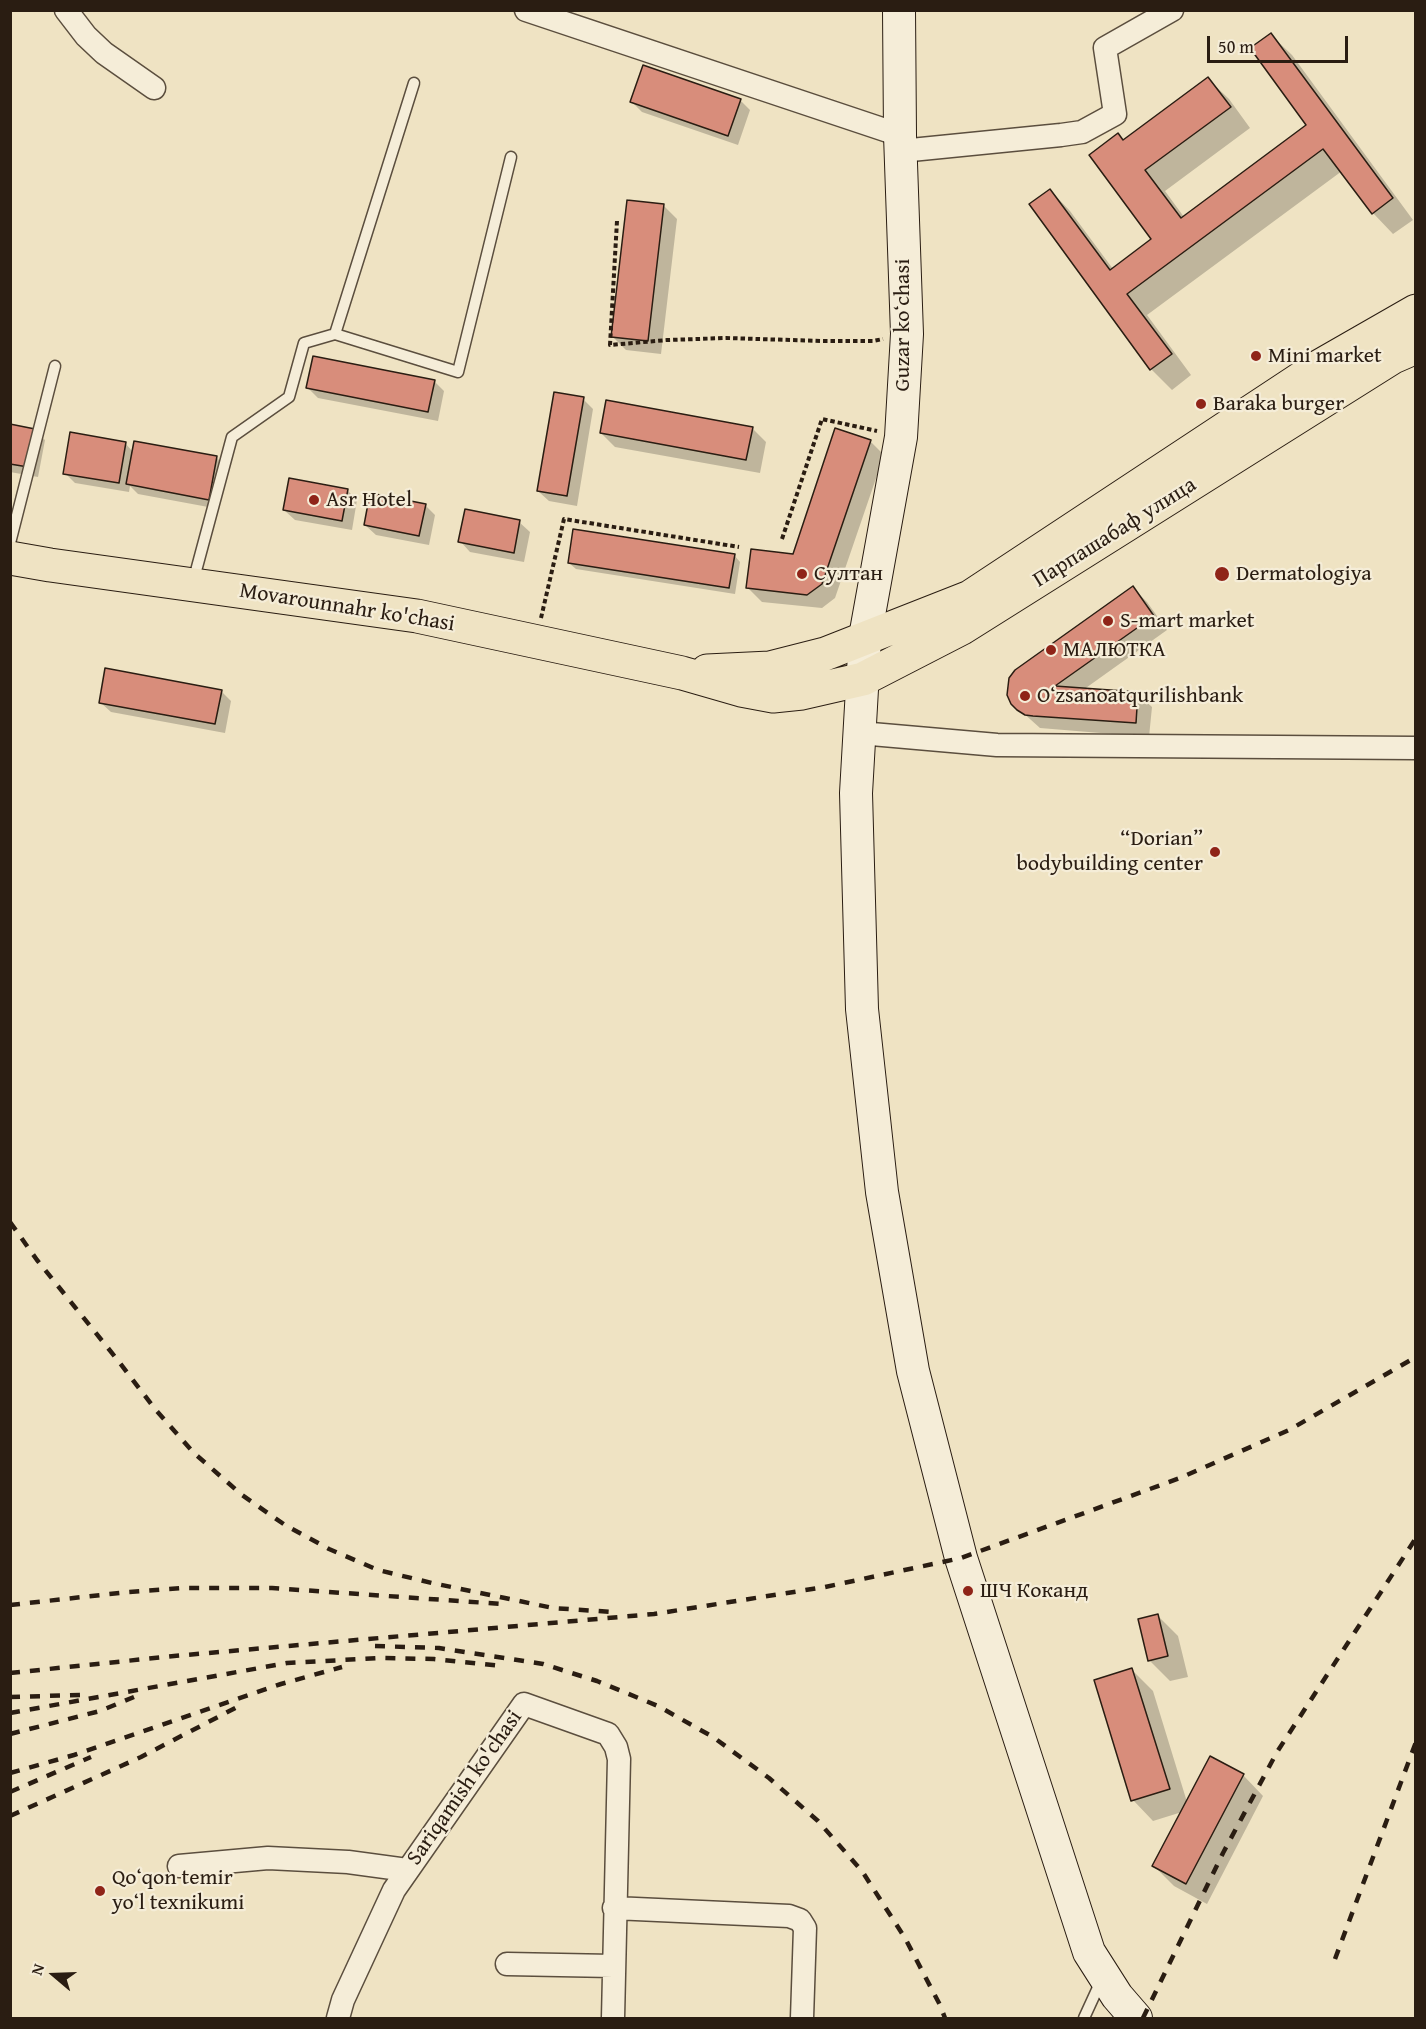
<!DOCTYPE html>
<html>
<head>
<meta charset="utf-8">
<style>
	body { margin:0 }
	#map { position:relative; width:1426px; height:2029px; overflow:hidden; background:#efe3c3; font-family:"Gentium Book Plus",serif }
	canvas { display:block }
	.frame { position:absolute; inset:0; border:12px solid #2a1d12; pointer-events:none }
	.north { position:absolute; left:24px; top:1945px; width:60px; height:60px; -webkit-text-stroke:4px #f5edd8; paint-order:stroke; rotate:289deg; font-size:16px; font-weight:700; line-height:24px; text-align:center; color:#2a1d12 }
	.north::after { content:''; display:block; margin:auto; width:21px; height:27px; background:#2a1d12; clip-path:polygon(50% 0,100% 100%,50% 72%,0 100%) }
	.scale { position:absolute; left:1207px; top:36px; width:141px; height:27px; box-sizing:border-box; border:3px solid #2a1d12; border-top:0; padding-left:8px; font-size:18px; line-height:21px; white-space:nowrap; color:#2a1d12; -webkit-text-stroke:4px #f5edd8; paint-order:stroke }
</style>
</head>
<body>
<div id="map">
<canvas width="1426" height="2029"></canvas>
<div class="frame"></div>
<div class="north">N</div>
<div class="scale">50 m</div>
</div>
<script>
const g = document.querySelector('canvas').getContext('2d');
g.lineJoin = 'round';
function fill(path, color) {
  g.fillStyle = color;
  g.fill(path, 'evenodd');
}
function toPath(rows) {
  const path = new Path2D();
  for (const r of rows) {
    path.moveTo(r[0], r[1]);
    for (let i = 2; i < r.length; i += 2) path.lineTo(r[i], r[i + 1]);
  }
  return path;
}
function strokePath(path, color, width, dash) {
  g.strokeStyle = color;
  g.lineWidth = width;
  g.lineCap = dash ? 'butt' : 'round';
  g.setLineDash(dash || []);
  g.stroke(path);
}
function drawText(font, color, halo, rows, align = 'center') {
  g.font = font + ' "Gentium Book Plus",serif';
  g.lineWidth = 4.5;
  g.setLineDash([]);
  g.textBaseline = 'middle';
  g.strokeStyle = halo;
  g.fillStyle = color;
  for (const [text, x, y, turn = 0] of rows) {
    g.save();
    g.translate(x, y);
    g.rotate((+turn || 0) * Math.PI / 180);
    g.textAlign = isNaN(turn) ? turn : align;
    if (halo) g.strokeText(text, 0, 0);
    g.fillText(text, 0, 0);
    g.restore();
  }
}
fill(toPath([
	[1271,35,1292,55,1413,220,1393,234,1373,213,1342,171,1147,315,1191,375,1172,390,1151,369,1050,190,1070,211,1113,269,1153,240,1124,141,1208,79,1229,99,1250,128,1165,191,1184,217,1308,125],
	[740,100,750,110,738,145,642,112,632,102],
	[663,205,677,219,661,354,626,350,613,337],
	[434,381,444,391,438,421,318,398,308,388],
	[583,399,593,409,577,506,549,501,538,491],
	[10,426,34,430,45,440,38,477,10,472],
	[752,428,766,442,760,473,615,447,601,433],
	[870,441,884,455,835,598,822,608,762,602,748,588,794,555],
	[125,443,133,452,217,458,227,468,219,509,138,494,130,486,129,492,75,483,65,473],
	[347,490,357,500,352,530,295,520,284,510],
	[425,505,435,515,429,545,376,535,365,525],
	[519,522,530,532,524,562,470,552,460,541],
	[734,555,740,562,735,594,576,569,569,563],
	[1133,588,1147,602,1167,630,1083,690,1138,694,1152,707,1149,737,1040,728,1012,703],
	[221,691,231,701,225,733,111,712,100,702],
	[1157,1615,1178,1636,1188,1677,1170,1681,1150,1661,1140,1620],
	[1132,1670,1153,1691,1187,1802,1243,1775,1263,1796,1207,1904,1174,1886,1154,1866,1182,1812,1153,1821,1133,1800]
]), '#0003');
const building = toPath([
	[1271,33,1393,198,1372,214,1323,149,1127,294,1172,354,1150,370,1029,204,1050,189,1110,270,1151,239,1089,155,1118,133,1123,140,1208,77,1231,107,1145,170,1181,218,1306,125,1250,48,1271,33],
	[643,65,741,99,728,136,630,102,643,65],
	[627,200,664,204,648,341,611,337,627,200],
	[313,356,435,380,428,412,306,388,313,356],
	[554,392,584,397,567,496,537,491,554,392],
	[606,400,753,427,746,460,600,433,606,400],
	[10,424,35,429,28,467,10,464,10,424],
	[835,428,871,440,822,584,807,595,746,588,751,549,793,554,835,428],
	[70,432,126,442,119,483,63,474,70,432],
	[134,441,217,456,209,500,126,484,134,441],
	[289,478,348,489,342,521,283,510,289,478],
	[370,493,426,504,419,536,364,525,370,493],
	[465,509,520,520,514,553,458,542,465,509],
	[573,529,735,554,729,588,568,563,573,529],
	[1133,586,1154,616,1055,686,1138,692,1136,723,1033,716,1025,715,1017,710,1011,704,1007,695,1009,678,1015,670,1133,586],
	[105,668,222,690,215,724,99,703,105,668],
	[1158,1614,1168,1656,1148,1661,1138,1619,1158,1614],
	[1132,1668,1170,1789,1131,1801,1094,1680,1132,1668],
	[1210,1756,1244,1774,1186,1884,1152,1866,1210,1756]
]);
fill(building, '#d88d7b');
strokePath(building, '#2a1d12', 1.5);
const lane = toPath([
	[335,334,458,372,511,157],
	[10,543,55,366],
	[193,582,232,437,289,397,304,343,335,334,414,83],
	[1084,2018,1101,1981]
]);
const street = toPath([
	[66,10,86,36,104,53,154,88],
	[526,10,900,135],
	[901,151,1061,135,1082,132,1115,114,1105,48,1172,10],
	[860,733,997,745,1416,748],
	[179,1866,268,1858,348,1862,407,1870],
	[614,1908,789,1916,800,1920,805,1928,802,2018],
	[507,1964,613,1966],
	[338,2018,343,2000,394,1890,524,1704,608,1734,616,1747,619,1759,613,2018]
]);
const secondary = toPath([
	[899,10,900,135,907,334,901,437,865,637,856,793,862,1009,882,1192,913,1371,961,1558,1089,1952,1117,1996,1136,2018]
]);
const highway = toPath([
	[10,558,50,565,417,616,682,673,741,690,773,696,802,693,863,679,962,628,1393,357,1416,347],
	[707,671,770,668,825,654,970,597,1320,366,1416,311]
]);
strokePath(lane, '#5b4e3e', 13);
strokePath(street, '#5b4e3e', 25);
strokePath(secondary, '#2a1d12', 34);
strokePath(highway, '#2a1d12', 35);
strokePath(toPath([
	[617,221,610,345,667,340,726,338,823,341,873,341,883,339],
	[782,539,822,419,877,431],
	[541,618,564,519,739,547]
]), '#2a1d12', 4, [4.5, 3]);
strokePath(lane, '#f5edd8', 10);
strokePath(street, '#f5edd8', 22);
strokePath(secondary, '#f5edd8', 32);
strokePath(highway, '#efe3c3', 33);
strokePath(toPath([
	[10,1222,37,1260,116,1358,155,1409,194,1453,242,1495,285,1525,329,1549,378,1570,432,1583,553,1608,612,1612],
	[10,1605,128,1592,184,1588,272,1588,502,1604],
	[375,1646,439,1648,543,1664,597,1681,658,1706,713,1737,769,1778,818,1821,862,1871,905,1938,940,2005,945,2018],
	[10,1673,174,1656,654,1614,825,1587,961,1558,1180,1478,1289,1430,1416,1357],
	[10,1697,81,1695],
	[10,1713,287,1663,380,1658,434,1659,502,1666],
	[10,1734,100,1711,134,1697],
	[10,1773,74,1755,281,1684,342,1667],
	[10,1792,91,1757],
	[10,1816,141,1757,239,1706],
	[1335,1959,1416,1742],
	[1143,2018,1223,1853,1277,1752,1416,1538]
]), '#2a1d12', 4.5, [10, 10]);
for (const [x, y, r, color] of [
	[1256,356,6,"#8f2418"],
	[1201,404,6,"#8f2418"],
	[314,500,6,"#8f2418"],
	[802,574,6,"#8f2418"],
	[1222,574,8,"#8f2418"],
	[1108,621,6,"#8f2418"],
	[1051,650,6,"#8f2418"],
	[1025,696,6,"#8f2418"],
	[1215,852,6,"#8f2418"],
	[968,1591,6,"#8f2418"],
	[100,1891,6,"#8f2418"]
]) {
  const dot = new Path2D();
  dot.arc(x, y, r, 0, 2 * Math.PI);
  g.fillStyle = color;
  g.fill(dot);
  strokePath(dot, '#f5edd8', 2);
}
drawText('22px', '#2a1d12', '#f5edd8', [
	["Guzar koʻchasi",903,325,-90],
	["Парпашабаф улица",1115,533,-32],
	["Movarounnahr ko'chasi",347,608,9],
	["Sariqamish ko'chasi",465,1788,-55]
]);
drawText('22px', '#2a1d12', '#f5edd8', [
	["Mini market",1268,356],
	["Baraka burger",1213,404],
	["Asr Hotel",326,500],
	["Султан",814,574],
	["Dermatologiya",1236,574],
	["S-mart market",1120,621],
	["МАЛЮТКА",1063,650],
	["Oʻzsanoatqurilishbank",1037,696],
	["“Dorian”",1203,839,"right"],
	["bodybuilding center",1203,864,"right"],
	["ШЧ Коканд",980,1591],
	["Qoʻqon temir",112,1878],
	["yoʻl texnikumi",112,1903]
], 'left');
</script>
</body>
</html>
